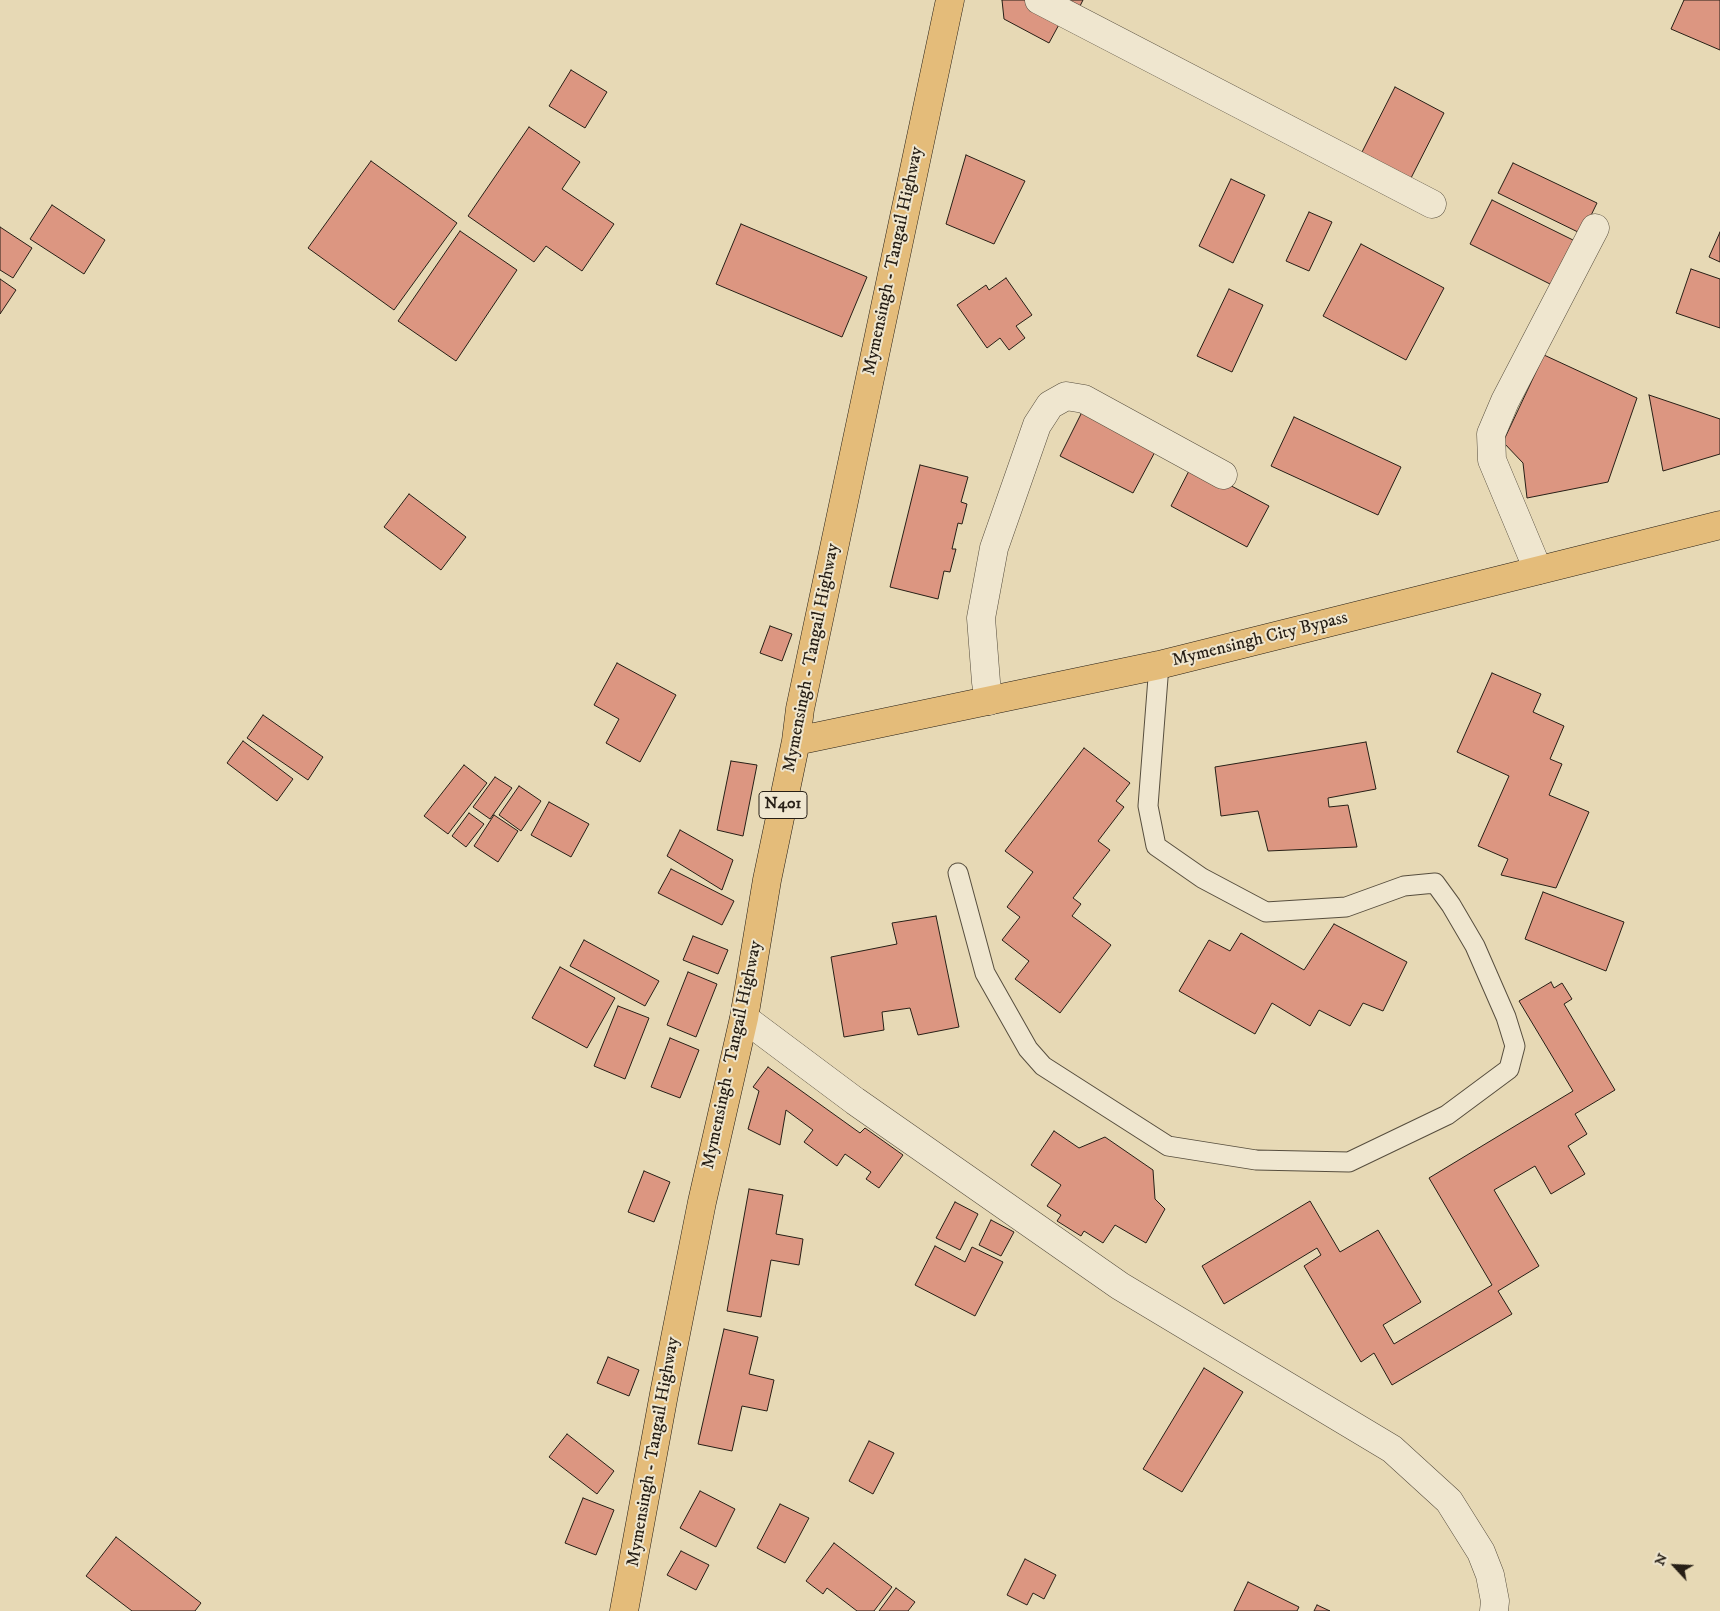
<!DOCTYPE html>
<html>
<head>
<meta charset="utf-8">
<style>
	body { margin:0 }
	#map { position:relative; width:1720px; height:1611px; overflow:hidden; background:#e7d9b5; font-family:"IM FELL DW Pica",serif }
	canvas { display:block }
	.north { position:absolute; left:1650px; top:1541px; width:50px; height:50px; -webkit-text-stroke:4px #efe6cf; paint-order:stroke; rotate:295deg; font-size:14px; font-weight:700; line-height:20px; text-align:center; color:#271f16 }
	.north::after { content:''; display:block; margin:auto; width:18px; height:22px; background:#271f16; clip-path:polygon(50% 0,100% 100%,50% 72%,0 100%) }
</style>
</head>
<body>
<div id="map">
<canvas width="1720" height="1611"></canvas>
<div class="north">N</div>
</div>
<script>
const g = document.querySelector('canvas').getContext('2d');
g.lineJoin = 'round';
function fill(path, color) {
  g.fillStyle = color;
  g.fill(path, 'evenodd');
}
function toPath(rows) {
  const path = new Path2D();
  for (const r of rows) {
    path.moveTo(r[0], r[1]);
    for (let i = 2; i < r.length; i += 2) path.lineTo(r[i], r[i + 1]);
  }
  return path;
}
function strokePath(path, color, width, dash) {
  g.strokeStyle = color;
  g.lineWidth = width;
  g.lineCap = dash ? 'butt' : 'round';
  g.setLineDash(dash || []);
  g.stroke(path);
}
function drawText(font, color, halo, rows, align = 'center') {
  g.font = font + ' "IM FELL DW Pica",serif';
  g.lineWidth = 4;
  g.setLineDash([]);
  g.textBaseline = 'middle';
  g.strokeStyle = halo;
  g.fillStyle = color;
  for (const [text, x, y, turn = 0] of rows) {
    g.save();
    g.translate(x, y);
    g.rotate((+turn || 0) * Math.PI / 180);
    g.textAlign = isNaN(turn) ? turn : align;
    if (halo) g.strokeText(text, 0, 0);
    g.fillText(text, 0, 0);
    g.restore();
  }
}
const building = toPath([
	[1002,0,1027,0,1062,19,1049,43,1004,19,1002,0],
	[1068,0,1083,0,1080,6,1068,0],
	[1684,0,1720,0,1720,50,1671,29,1684,0],
	[571,70,607,92,585,128,549,106,571,70],
	[1395,87,1444,113,1410,180,1361,154,1395,87],
	[529,127,580,162,562,189,614,224,582,271,546,246,534,262,468,216,529,127],
	[966,155,1025,181,994,244,946,224,966,155],
	[371,161,457,223,394,310,308,248,371,161],
	[1513,163,1597,203,1582,234,1498,193,1513,163],
	[1231,179,1265,195,1233,263,1199,246,1231,179],
	[1492,200,1575,241,1552,285,1470,244,1492,200],
	[52,205,105,240,84,274,30,239,52,205],
	[1309,212,1332,222,1309,271,1286,261,1309,212],
	[741,224,867,277,842,337,716,284,741,224],
	[0,227,32,248,13,278,0,270,0,227],
	[460,231,517,270,456,361,398,321,460,231],
	[1720,232,1720,262,1709,257,1720,232],
	[1361,244,1444,288,1406,360,1323,316,1361,244],
	[1691,269,1720,279,1720,328,1676,313,1691,269],
	[1006,278,1032,315,1016,326,1025,338,1009,350,1000,338,987,348,957,305,986,285,989,290,1006,278],
	[0,279,16,290,0,314,0,279],
	[1229,289,1263,305,1232,372,1197,356,1229,289],
	[1544,355,1637,398,1608,482,1527,498,1523,463,1503,442,1544,355],
	[1649,395,1720,419,1720,454,1663,471,1649,395],
	[1082,412,1156,450,1133,493,1060,456,1082,412],
	[1294,417,1401,467,1378,515,1271,466,1294,417],
	[920,465,968,477,961,502,967,504,962,524,958,523,952,549,956,549,950,572,944,571,938,599,890,587,920,465],
	[1192,465,1269,506,1247,547,1171,506,1192,465],
	[409,494,466,537,441,570,384,527,409,494],
	[770,626,792,634,782,661,760,653,770,626],
	[617,663,676,695,640,762,606,743,619,719,594,705,617,663],
	[1492,673,1541,694,1533,712,1564,726,1550,759,1562,764,1549,795,1589,812,1556,888,1501,875,1508,859,1478,846,1509,776,1457,752,1492,673],
	[263,715,323,757,308,780,247,738,263,715],
	[243,741,293,779,277,801,227,763,243,741],
	[1366,742,1376,789,1328,798,1329,807,1348,805,1357,847,1268,851,1258,811,1221,816,1215,767,1366,742],
	[1084,748,1130,783,1116,801,1124,807,1098,841,1110,850,1073,898,1081,904,1072,916,1111,945,1060,1013,1015,979,1029,961,1002,940,1020,917,1007,907,1033,872,1005,851,1084,748],
	[731,761,757,765,743,836,717,830,731,761],
	[464,765,487,783,448,834,424,816,464,765],
	[495,777,512,788,490,819,473,807,495,777],
	[519,786,541,801,521,831,499,815,519,786],
	[549,802,589,824,571,857,531,835,549,802],
	[469,813,484,824,466,847,452,836,469,813],
	[494,815,518,831,498,862,474,846,494,815],
	[680,830,733,860,722,890,667,856,680,830],
	[671,869,734,901,722,925,658,893,671,869],
	[1543,892,1624,922,1606,971,1525,939,1543,892],
	[936,916,959,1027,918,1035,910,1008,882,1012,884,1030,844,1037,831,957,897,944,892,923,936,916],
	[1334,924,1407,962,1383,1011,1363,1003,1350,1026,1319,1010,1310,1026,1272,1003,1255,1034,1179,991,1209,940,1230,951,1241,933,1304,970,1334,924],
	[693,936,728,950,718,974,683,960,693,936],
	[584,940,659,981,645,1006,570,966,584,940],
	[560,967,615,998,587,1048,532,1018,560,967],
	[688,972,717,984,696,1037,667,1025,688,972],
	[1551,982,1554,988,1562,983,1572,999,1564,1004,1615,1090,1575,1114,1587,1134,1568,1146,1585,1174,1551,1194,1535,1166,1494,1190,1539,1266,1498,1291,1512,1314,1392,1385,1374,1353,1361,1362,1304,1266,1321,1255,1317,1248,1224,1304,1202,1266,1310,1201,1340,1252,1378,1230,1421,1302,1383,1325,1394,1344,1492,1285,1429,1178,1573,1091,1519,1001,1551,982],
	[618,1006,649,1018,625,1079,594,1066,618,1006],
	[670,1038,699,1050,680,1098,651,1087,670,1038],
	[768,1067,860,1133,865,1128,903,1155,879,1188,866,1179,871,1172,845,1154,837,1166,804,1142,813,1130,786,1110,780,1145,748,1129,759,1091,753,1087,768,1067],
	[1054,1131,1079,1148,1105,1137,1153,1170,1155,1199,1165,1209,1146,1243,1115,1225,1103,1243,1084,1231,1081,1236,1057,1221,1061,1215,1047,1206,1061,1185,1031,1165,1054,1131],
	[644,1171,670,1182,654,1222,628,1212,644,1171],
	[749,1189,783,1195,776,1234,803,1239,799,1265,771,1260,761,1317,727,1311,749,1189],
	[955,1202,978,1214,960,1250,936,1238,955,1202],
	[991,1220,1014,1232,1001,1256,979,1245,991,1220],
	[935,1246,965,1262,972,1247,1003,1262,975,1316,915,1285,935,1246],
	[724,1329,758,1337,749,1374,774,1380,767,1411,742,1406,732,1451,698,1444,724,1329],
	[608,1357,639,1370,629,1396,597,1383,608,1357],
	[1204,1368,1243,1392,1182,1492,1143,1469,1204,1368],
	[567,1434,614,1471,597,1494,549,1457,567,1434],
	[869,1441,894,1453,873,1494,849,1481,869,1441],
	[700,1491,735,1509,716,1547,680,1528,700,1491],
	[583,1498,614,1510,596,1555,565,1543,583,1498],
	[780,1504,809,1518,785,1563,757,1548,780,1504],
	[116,1537,201,1603,195,1611,132,1611,86,1576,116,1537],
	[834,1543,892,1587,874,1611,857,1611,827,1588,823,1594,806,1581,834,1543],
	[681,1551,709,1565,696,1590,667,1575,681,1551],
	[1025,1559,1056,1575,1044,1599,1033,1593,1027,1605,1007,1595,1025,1559],
	[1248,1582,1299,1607,1297,1611,1234,1611,1248,1582],
	[896,1588,915,1602,908,1611,879,1611,896,1588],
	[1317,1605,1330,1611,1314,1611,1317,1605]
]);
fill(building, '#dc9681');
strokePath(building, '#271f16', 1);
const service = toPath([
	[958,873,985,973,1028,1049,1043,1066,1168,1146,1256,1160,1349,1162,1447,1115,1509,1069,1515,1046,1506,1017,1475,946,1451,905,1435,883,1404,886,1346,907,1266,912,1202,878,1156,846,1148,806,1159,665]
]);
const minor = toPath([
	[1039,0,1432,204],
	[1538,570,1492,460,1491,434,1505,401,1595,228],
	[989,701,986,682,981,618,994,548,1037,425,1050,405,1066,396,1084,399,1223,475],
	[744,1018,855,1101,1120,1286,1392,1449,1449,1501,1481,1552,1490,1575,1495,1601,1494,1611]
]);
const trunk = toPath([
	[796,741,1159,665,1720,525],
	[624,1611,664,1394,702,1202,744,1018,767,880,796,741,800,709,950,0]
]);
strokePath(service, '#574e3e', 21);
strokePath(minor, '#574e3e', 29);
strokePath(trunk, '#271f16', 29);
strokePath(service, '#efe6cf', 19);
strokePath(minor, '#efe6cf', 28);
strokePath(trunk, '#e4bc7a', 28);
for (const [x, y, w] of [
	[783,805,48]
]) {
  const box = new Path2D();
  box.roundRect(x - w / 2, y - 13.5, w, 27, 4);
  g.fillStyle = '#efe6cf';
  g.fill(box);
  strokePath(box, '#271f16', 1);
}
drawText('bold 16px', '#271f16', null, [
	["N401",783,805]
]);
drawText('18px', '#271f16', '#efe6cf', [
	["Mymensingh - Tangail Highway",894,261,-78],
	["Mymensingh City Bypass",1260,640,-14],
	["Mymensingh - Tangail Highway",812,658,-79],
	["Mymensingh - Tangail Highway",733,1055,-78],
	["Mymensingh - Tangail Highway",654,1452,-80]
]);
</script>
</body>
</html>
